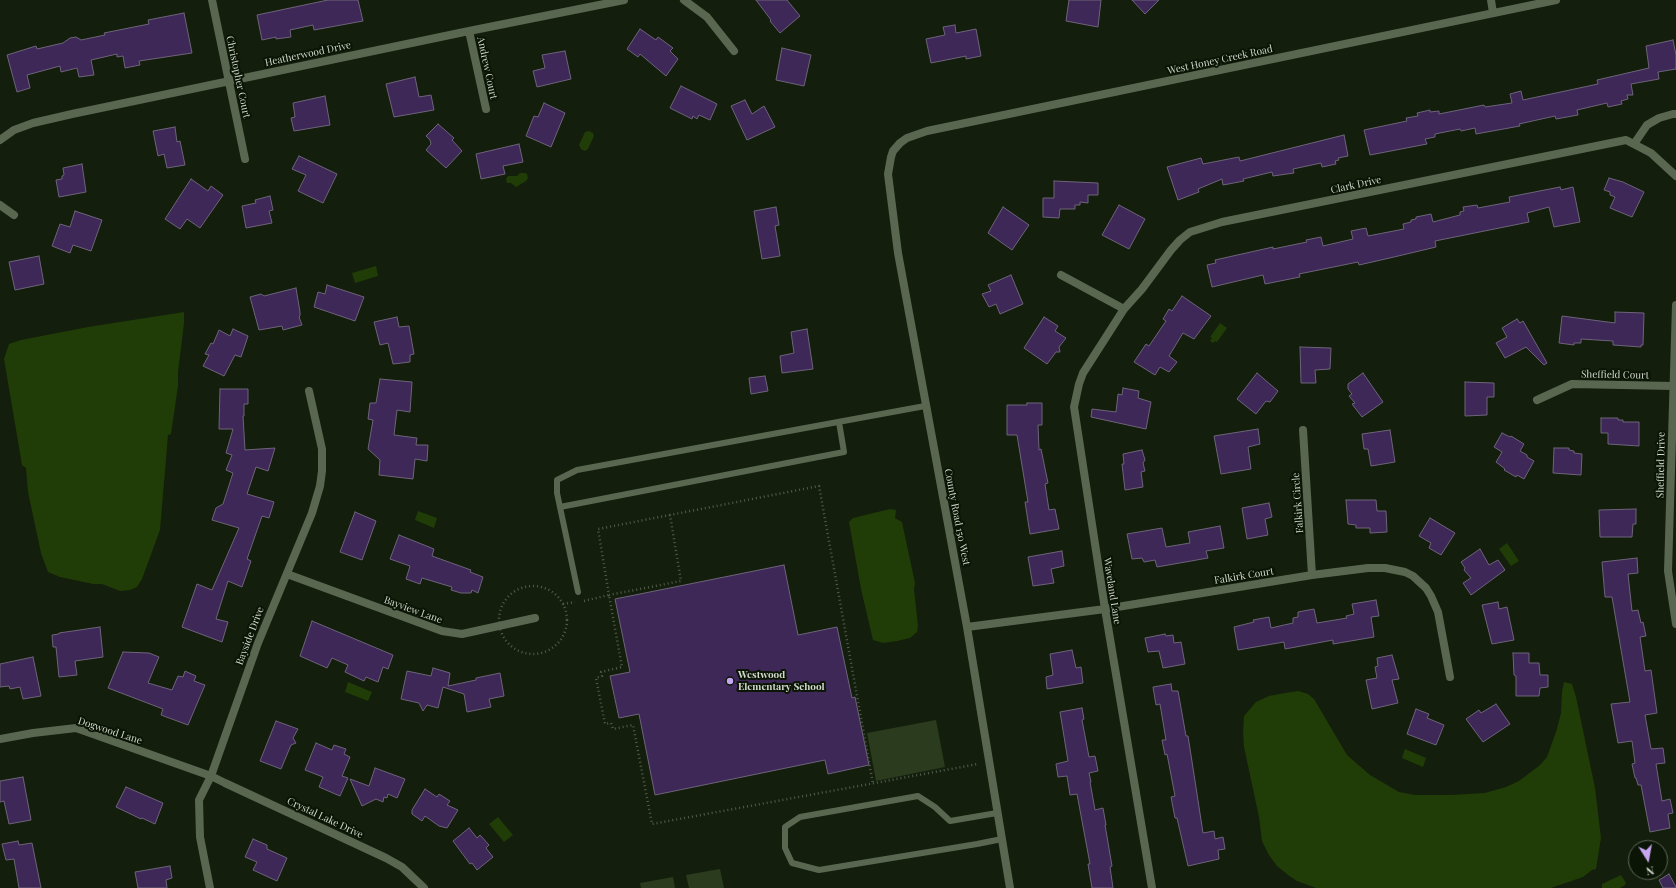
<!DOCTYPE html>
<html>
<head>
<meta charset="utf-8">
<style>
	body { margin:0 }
	#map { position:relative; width:1676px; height:888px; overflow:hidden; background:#141e0c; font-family:"Playfair Display",serif }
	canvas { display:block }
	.north { position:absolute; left:1628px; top:840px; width:40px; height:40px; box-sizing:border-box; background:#0b1505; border:1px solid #5b6355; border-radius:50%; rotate:169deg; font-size:11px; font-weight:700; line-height:16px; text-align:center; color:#d2d9cd }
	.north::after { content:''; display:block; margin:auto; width:14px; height:18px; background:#c6a6f0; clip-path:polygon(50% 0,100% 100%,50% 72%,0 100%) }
</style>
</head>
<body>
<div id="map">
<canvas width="1676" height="888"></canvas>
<div class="north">N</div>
</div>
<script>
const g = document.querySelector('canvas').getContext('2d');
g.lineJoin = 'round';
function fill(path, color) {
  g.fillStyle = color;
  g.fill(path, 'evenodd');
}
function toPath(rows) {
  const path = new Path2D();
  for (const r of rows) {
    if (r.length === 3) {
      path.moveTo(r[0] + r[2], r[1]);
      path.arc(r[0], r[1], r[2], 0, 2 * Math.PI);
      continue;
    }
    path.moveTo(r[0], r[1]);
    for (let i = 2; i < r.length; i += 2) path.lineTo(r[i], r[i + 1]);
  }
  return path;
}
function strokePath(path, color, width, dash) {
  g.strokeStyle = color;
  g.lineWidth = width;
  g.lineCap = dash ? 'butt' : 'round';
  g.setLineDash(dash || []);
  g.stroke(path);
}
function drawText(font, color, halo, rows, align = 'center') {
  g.font = font + ' "Playfair Display",serif';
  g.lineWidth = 4;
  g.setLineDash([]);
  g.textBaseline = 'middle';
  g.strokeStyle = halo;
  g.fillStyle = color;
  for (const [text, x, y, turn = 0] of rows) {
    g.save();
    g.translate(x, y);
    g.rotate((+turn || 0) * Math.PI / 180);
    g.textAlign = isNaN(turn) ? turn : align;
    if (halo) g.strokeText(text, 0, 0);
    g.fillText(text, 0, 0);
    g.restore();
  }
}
fill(toPath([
	[936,720,945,767,876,781,867,733],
	[720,869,724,888,689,888,686,875],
	[673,877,675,888,641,888,640,883]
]), '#2a3c1d');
fill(toPath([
	[589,131,593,133,594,136,588,149,585,151,581,149,579,145,585,132],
	[520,173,525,173,527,174,528,178,526,181,516,187,511,183,507,183,506,179,508,176,517,176],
	[376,266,378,276,355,283,352,273],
	[184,312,184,323,178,372,178,386,171,434,168,435,160,530,142,579,137,587,130,590,120,591,102,584,93,584,60,577,48,572,41,553,28,492,26,468,22,465,4,359,9,344,21,340,88,327],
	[1220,323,1227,328,1217,342,1215,341,1213,343,1210,341,1212,338,1210,337],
	[890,509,896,510,895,518,902,522,915,583,914,589,918,626,917,632,910,638,897,641,883,643,873,640,861,589,849,522,853,518],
	[418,511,437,518,434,528,415,520],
	[1507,543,1519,561,1511,566,1499,549],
	[348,682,372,692,368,701,345,692],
	[1564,682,1572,684,1576,697,1595,788,1601,838,1596,869,1592,870,1583,877,1551,888,1316,888,1297,881,1288,875,1277,866,1269,855,1262,841,1259,817,1244,747,1243,733,1244,716,1256,702,1269,696,1285,693,1298,691,1308,694,1314,699,1347,755,1370,775,1399,792,1415,795,1451,795,1485,793,1506,787,1519,781,1540,765,1547,757,1556,732,1561,713,1562,692],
	[1405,749,1426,758,1423,767,1402,758],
	[498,817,513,835,504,842,489,824],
	[1621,875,1626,883,1625,885,1620,888,1602,888,1602,884]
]), '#203c07');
const building = toPath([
	[328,0,358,0,363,21,314,30,313,25,290,30,291,37,276,39,276,37,262,40,257,15,328,0],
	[756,0,787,0,800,16,780,33,770,21,771,20,756,0],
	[1069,0,1101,0,1098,27,1066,21,1069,0],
	[1132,0,1159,0,1145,14,1132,0],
	[184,13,192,53,139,61,140,65,125,68,123,56,117,57,117,54,91,60,94,75,79,77,77,68,61,72,60,66,27,75,30,88,17,92,7,55,36,46,37,49,63,43,70,38,76,37,81,40,105,35,104,33,149,24,148,20,184,13],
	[955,25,956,33,976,29,981,56,966,59,966,56,931,63,926,39,945,35,943,27,955,25],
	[640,29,656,40,658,37,673,48,670,51,678,59,666,76,640,54,638,57,627,49,640,29],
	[1673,40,1676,55,1676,69,1658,72,1659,79,1631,84,1633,95,1627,95,1628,99,1621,101,1622,104,1608,107,1607,103,1577,110,1578,115,1556,119,1555,116,1519,124,1520,126,1476,134,1475,128,1461,131,1460,129,1435,134,1435,137,1425,139,1427,144,1370,155,1364,130,1407,121,1406,118,1418,116,1417,113,1430,110,1430,112,1439,111,1439,114,1484,105,1485,107,1512,103,1510,94,1521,91,1523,100,1598,84,1597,80,1649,68,1646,46,1673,40],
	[782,48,811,55,804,86,776,80,782,48],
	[565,51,571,79,537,87,533,71,545,68,542,55,565,51],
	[415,77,419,97,431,95,434,110,394,117,386,84,415,77],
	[681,86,717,104,710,120,699,115,697,119,693,116,692,119,670,108,681,86],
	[325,96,330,125,294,131,291,118,295,117,293,103,325,96],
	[745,100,752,114,764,106,775,127,747,140,731,106,745,100],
	[544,103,565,113,551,147,526,136,534,116,538,117,544,103],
	[438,124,454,138,452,140,462,151,446,168,426,150,431,144,430,140,426,136,438,124],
	[175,127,177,142,180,141,185,165,167,168,164,154,158,156,153,131,175,127],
	[1344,135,1348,156,1338,158,1339,160,1335,161,1336,164,1322,167,1321,163,1293,169,1294,173,1273,176,1272,172,1243,179,1244,181,1223,185,1222,179,1198,189,1199,192,1178,200,1167,167,1201,158,1203,164,1239,157,1240,161,1344,135],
	[519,144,523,162,503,166,505,174,481,179,476,154,519,144],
	[299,156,337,174,323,203,298,191,306,175,292,169,299,156],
	[82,164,86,192,59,197,56,180,62,179,62,176,64,175,63,168,82,164],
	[1609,178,1623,182,1644,192,1632,217,1610,208,1615,197,1610,195,1610,192,1604,190,1609,178],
	[191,179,208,191,211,186,223,195,200,228,187,219,180,229,165,219,191,179],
	[1054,181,1098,183,1098,195,1088,195,1088,203,1080,202,1080,205,1075,205,1075,209,1060,209,1059,218,1043,217,1043,198,1054,198,1054,181],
	[1560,187,1561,190,1573,187,1580,222,1554,227,1549,207,1527,213,1529,222,1435,241,1436,247,1394,257,1359,265,1358,262,1299,274,1300,277,1265,284,1263,275,1212,287,1207,265,1216,263,1215,260,1273,247,1273,249,1307,242,1306,240,1321,237,1323,246,1353,239,1351,231,1366,228,1368,236,1404,229,1403,224,1411,222,1411,220,1416,219,1416,217,1431,214,1433,222,1460,215,1460,212,1464,211,1463,207,1477,205,1478,208,1510,202,1509,197,1560,187],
	[270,196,273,210,269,211,272,223,246,228,242,206,256,203,255,200,270,196],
	[1119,205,1145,219,1129,249,1102,235,1119,205],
	[776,207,779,225,775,226,780,256,762,259,754,211,776,207],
	[1003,207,1029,225,1012,250,988,233,1003,207],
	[75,211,102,220,91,251,73,245,70,253,52,246,60,224,70,227,75,211],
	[39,256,44,284,15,290,9,262,39,256],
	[1011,275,1023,304,1000,314,996,304,989,307,982,294,991,291,988,285,1011,275],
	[327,285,364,297,355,321,314,307,318,292,325,294,327,285],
	[296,288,300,312,300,316,299,317,302,325,283,330,282,326,259,330,250,297,261,294,264,296,296,288],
	[1182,296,1211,316,1194,339,1183,333,1169,356,1177,362,1169,372,1160,367,1155,375,1134,362,1146,344,1149,346,1166,321,1163,319,1169,309,1172,311,1182,296],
	[1615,312,1644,313,1643,345,1641,345,1641,347,1613,345,1613,341,1581,339,1581,343,1574,343,1574,345,1559,343,1562,316,1615,323,1615,312],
	[397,317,399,327,409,326,414,354,410,355,410,362,393,364,388,343,380,345,374,322,397,317],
	[1044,317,1058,326,1055,331,1066,338,1059,347,1060,352,1056,352,1047,364,1024,348,1044,317],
	[1517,319,1520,323,1523,321,1547,363,1544,365,1526,347,1505,358,1496,343,1507,337,1502,328,1517,319],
	[233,329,248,336,241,357,235,355,224,376,203,366,209,355,205,354,211,343,213,344,219,330,230,336,233,329],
	[807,329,813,369,782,373,780,356,794,353,791,332,807,329],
	[1300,347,1331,348,1330,369,1315,370,1316,383,1301,383,1300,347],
	[1257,373,1278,391,1270,402,1266,401,1256,414,1237,399,1257,373],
	[1363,373,1383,402,1362,417,1352,404,1355,403,1349,396,1352,394,1348,389,1348,384,1363,373],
	[765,376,768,391,751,394,749,378,765,376],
	[380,379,412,382,410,412,397,410,394,435,417,438,416,445,428,445,427,461,415,459,413,479,379,475,380,460,368,449,373,420,368,419,370,403,376,403,380,379],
	[1465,382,1494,383,1494,397,1487,397,1487,415,1465,416,1465,382],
	[1123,388,1139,391,1138,398,1151,402,1146,429,1091,417,1092,409,1116,412,1118,394,1122,395,1123,388],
	[220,389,248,389,248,404,244,404,244,416,243,416,245,450,275,448,268,471,256,467,247,494,274,502,269,518,262,516,247,559,251,561,242,587,228,581,216,619,228,622,222,642,182,627,197,584,212,590,239,528,212,520,216,508,223,504,233,473,226,470,232,455,226,453,233,429,219,429,220,389],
	[1027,403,1042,403,1042,425,1038,425,1039,450,1041,449,1048,483,1045,484,1049,510,1055,509,1059,529,1030,534,1025,502,1028,502,1017,435,1007,435,1007,405,1027,405,1027,403],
	[1601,418,1618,418,1618,420,1623,420,1623,422,1639,422,1639,446,1608,444,1608,433,1601,433,1601,418],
	[1258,429,1260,444,1248,447,1251,469,1221,474,1214,436,1258,429],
	[1390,430,1395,462,1371,466,1368,449,1364,449,1362,434,1390,430],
	[1502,433,1510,437,1511,436,1524,444,1520,451,1527,455,1527,457,1534,461,1524,479,1517,475,1516,477,1504,470,1505,469,1496,462,1502,452,1494,447,1502,433],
	[1554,448,1569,448,1569,450,1574,451,1574,453,1582,454,1581,475,1553,473,1554,448],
	[1142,450,1145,460,1143,463,1145,471,1141,472,1143,487,1125,490,1122,464,1124,464,1123,454,1142,450],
	[1346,500,1376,500,1377,511,1386,511,1387,532,1370,533,1370,528,1356,528,1356,525,1348,524,1346,500],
	[1269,503,1272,517,1265,519,1268,535,1247,539,1242,508,1269,503],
	[1636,509,1636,524,1633,524,1632,537,1600,537,1599,510,1636,509],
	[355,512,376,521,362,560,340,552,355,512],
	[1430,518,1455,533,1441,555,1429,548,1431,543,1419,536,1430,518],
	[1220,526,1224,548,1206,551,1208,558,1157,567,1155,560,1144,562,1142,558,1132,559,1127,534,1162,528,1166,547,1190,543,1188,532,1220,526],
	[399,535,434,549,432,556,471,570,470,572,483,577,478,593,472,590,471,593,461,593,451,590,452,587,422,578,420,584,406,579,410,566,390,559,399,535],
	[1480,549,1489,565,1498,560,1505,570,1471,595,1463,583,1471,578,1464,570,1465,568,1461,562,1480,549],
	[1062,551,1064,566,1051,569,1054,583,1033,586,1028,557,1062,551],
	[1637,558,1638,573,1628,574,1632,611,1638,610,1641,623,1643,622,1646,636,1640,637,1645,671,1651,670,1657,713,1645,715,1651,749,1663,748,1665,763,1656,764,1662,801,1670,799,1673,813,1668,814,1670,828,1650,832,1641,785,1638,785,1636,778,1635,778,1632,764,1635,763,1632,741,1618,743,1611,704,1630,702,1612,597,1605,597,1602,562,1637,558],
	[784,565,798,635,837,627,852,698,855,697,869,765,828,774,825,760,655,795,639,714,619,718,610,676,630,672,615,599,784,565],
	[1376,600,1379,616,1371,617,1374,637,1333,644,1333,640,1285,649,1284,642,1238,650,1234,627,1254,622,1253,620,1269,617,1271,628,1293,623,1293,618,1298,617,1298,612,1314,609,1317,623,1347,618,1346,616,1354,614,1352,604,1376,600],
	[1498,602,1499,609,1507,607,1514,640,1492,644,1482,605,1498,602],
	[312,621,393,655,388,669,383,667,378,682,366,677,364,681,345,672,348,665,332,658,327,668,300,656,312,621],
	[100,627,103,657,75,661,77,675,59,677,56,647,53,647,52,635,59,634,59,633,100,627],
	[1165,634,1166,636,1173,635,1174,643,1181,642,1185,664,1163,668,1159,651,1148,652,1145,638,1165,634],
	[1072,650,1076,668,1081,667,1083,683,1047,689,1046,677,1053,675,1050,654,1072,650],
	[123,652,149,653,159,657,148,683,172,690,178,676,183,677,185,671,196,676,194,681,205,685,188,725,161,715,163,709,108,688,123,652],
	[1513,653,1529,653,1529,663,1539,663,1540,675,1548,675,1548,687,1540,688,1539,696,1516,696,1516,676,1514,675,1513,653],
	[1392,655,1399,679,1392,680,1398,703,1372,709,1366,680,1377,678,1375,667,1378,666,1377,658,1392,655],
	[33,657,41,696,23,699,20,687,10,689,9,686,0,687,0,664,33,657],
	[433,668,450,673,448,686,476,680,476,678,500,673,504,696,489,699,491,707,467,712,464,694,443,687,438,708,427,705,423,711,419,703,401,699,407,671,431,676,433,668],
	[1171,684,1172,691,1178,691,1186,736,1188,736,1193,768,1203,833,1214,831,1215,839,1223,837,1225,849,1218,850,1219,859,1188,866,1177,818,1175,818,1171,797,1175,796,1167,754,1165,755,1162,740,1166,740,1160,704,1156,705,1153,687,1171,684],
	[1496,704,1510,724,1483,742,1466,719,1479,710,1481,713,1496,704],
	[1082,708,1084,719,1082,720,1089,757,1095,756,1098,771,1089,773,1091,782,1090,782,1095,810,1103,808,1106,825,1105,825,1112,866,1110,867,1113,888,1092,888,1088,864,1090,864,1077,794,1070,795,1067,776,1058,777,1056,764,1068,761,1060,712,1082,708],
	[1416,709,1429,714,1427,718,1444,725,1436,745,1407,734,1416,709],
	[276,721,298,729,293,738,296,743,291,745,281,769,260,761,276,721],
	[316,743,332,750,334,745,346,749,344,754,350,757,342,776,348,778,340,796,319,787,323,777,305,770,316,743],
	[375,768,405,779,397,798,388,794,387,798,384,797,383,802,376,799,362,806,350,779,369,786,375,768],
	[23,777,31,820,9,824,4,801,0,802,0,781,23,777],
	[126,787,163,803,155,824,142,818,141,819,116,807,126,787],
	[425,789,437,797,439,794,450,801,447,805,458,810,447,828,439,826,425,816,422,821,412,814,412,810,425,789],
	[469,828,477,838,480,835,489,845,486,848,493,857,477,870,472,863,470,864,453,841,469,828],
	[253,839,267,845,267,849,287,858,277,881,253,870,257,862,245,857,253,839],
	[18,841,19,845,32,843,41,888,19,888,14,859,6,860,2,844,18,841],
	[170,866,172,878,166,880,167,888,138,888,135,872,170,866],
	[1669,874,1676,887,1676,888,1663,888,1659,880,1669,874]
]);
fill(building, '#3e2857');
strokePath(building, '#6d647a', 1);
strokePath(toPath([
	[670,515,598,529,609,595,681,581,670,515,819,486,873,784],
	[533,620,34],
	[584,601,609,595,622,667,601,672,602,676,596,678,605,724,611,723,613,729,633,725,652,824,978,764],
	[563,604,575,602]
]), '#545d4d', 2.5, [1, 3]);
strokePath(toPath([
	[560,507,844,452,839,422],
	[578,592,557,493,557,480,577,470,925,406],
	[997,813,950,821,935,807,918,796,800,817,785,827,785,848,792,863,819,870,977,844,1002,839]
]), '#596751', 6);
strokePath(toPath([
	[212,0,245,159],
	[684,0,707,17,734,51],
	[1491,0,1493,13],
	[469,31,486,109],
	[0,140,14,130,33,123,72,114,469,31,624,0],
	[1634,144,1647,125,1659,118,1673,114,1676,114],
	[0,205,14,215],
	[1061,275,1124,309],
	[1676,305,1668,571,1676,624],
	[1537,400,1572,384,1673,386],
	[1303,430,1312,575],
	[287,574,442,631,462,634,535,618],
	[967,627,1105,609,1312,575,1368,568,1385,568,1405,572,1413,576,1426,588,1431,596,1438,612,1450,677],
	[0,739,33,733,76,728,211,776,225,783,386,858,402,867,424,888],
	[210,888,200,837,199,800,211,776,258,643,312,513,320,486,322,471,322,449,309,391],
	[1010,888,967,627,898,253,888,174,891,157,893,151,900,143,907,138,927,131,1556,0],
	[1152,888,1105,609,1074,407,1079,384,1083,373,1124,309,1142,289,1171,250,1180,240,1190,232,1222,222,1626,140,1651,153,1676,176]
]), '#596751', 8);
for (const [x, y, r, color] of [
	[730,681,4,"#c6a6f0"]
]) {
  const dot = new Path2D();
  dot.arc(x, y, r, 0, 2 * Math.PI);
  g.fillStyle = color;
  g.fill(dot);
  strokePath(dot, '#0b1505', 1.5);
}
drawText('10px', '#d2d9cd', '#0b1505', [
	["Heatherwood Drive",308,54,-12],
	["West Honey Creek Road",1220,60,-12],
	["Andrew Court",487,68,78],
	["Christopher Court",238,77,78],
	["Clark Drive",1356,185,-12],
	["Sheffield Court",1615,375,1],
	["Sheffield Drive",1661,465,-89],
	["Falkirk Circle",1298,503,-94],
	["County Road 150 West",957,517,79],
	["Falkirk Court",1244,576,-9],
	["Waveland Lane",1112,591,81],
	["Bayview Lane",413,610,20],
	["Bayside Drive",250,636,-69],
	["Dogwood Lane",110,731,18],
	["Crystal Lake Drive",325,818,25]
]);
drawText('bold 10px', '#d2d9cd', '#0b1505', [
	["Westwood",738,675],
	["Elementary School",738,687]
], 'left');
</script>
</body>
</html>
